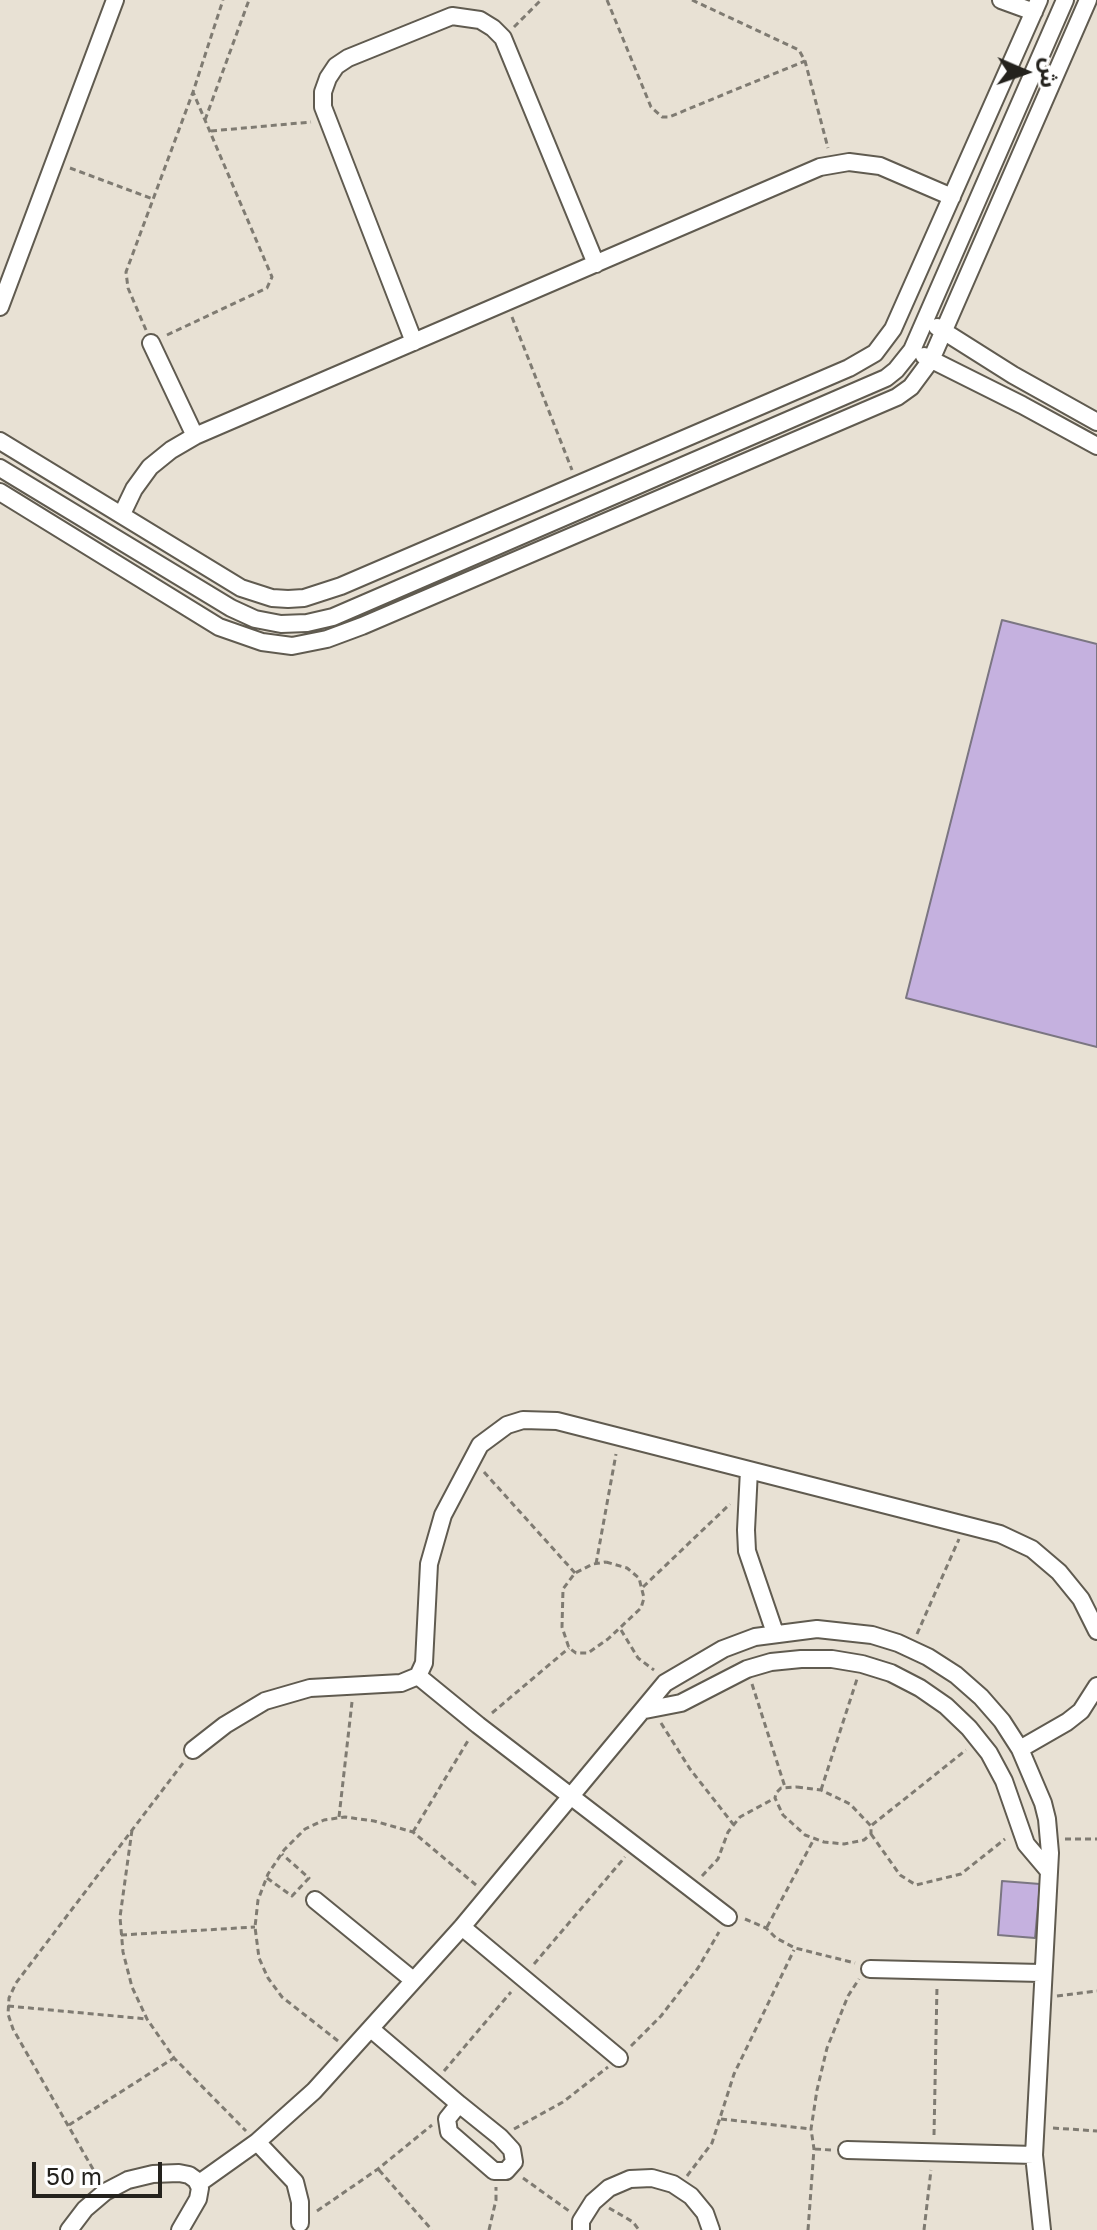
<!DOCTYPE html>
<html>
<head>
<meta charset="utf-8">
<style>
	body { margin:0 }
	#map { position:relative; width:1097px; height:2230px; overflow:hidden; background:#e8e1d4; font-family:"Golos Text","Noto Sans Arabic",sans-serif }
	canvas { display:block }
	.north { position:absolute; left:985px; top:32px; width:80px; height:80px; -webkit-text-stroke:6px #fff; paint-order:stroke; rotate:92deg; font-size:22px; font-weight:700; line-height:32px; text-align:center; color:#24221d }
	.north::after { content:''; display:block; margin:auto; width:28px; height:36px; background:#24221d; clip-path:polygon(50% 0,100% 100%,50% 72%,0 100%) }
	.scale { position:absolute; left:32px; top:2162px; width:130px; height:36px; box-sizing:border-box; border:4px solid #24221d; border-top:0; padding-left:10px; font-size:24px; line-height:28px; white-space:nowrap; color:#24221d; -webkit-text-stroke:6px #fff; paint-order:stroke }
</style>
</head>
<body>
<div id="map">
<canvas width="1097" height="2230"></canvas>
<div class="north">ش</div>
<div class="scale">50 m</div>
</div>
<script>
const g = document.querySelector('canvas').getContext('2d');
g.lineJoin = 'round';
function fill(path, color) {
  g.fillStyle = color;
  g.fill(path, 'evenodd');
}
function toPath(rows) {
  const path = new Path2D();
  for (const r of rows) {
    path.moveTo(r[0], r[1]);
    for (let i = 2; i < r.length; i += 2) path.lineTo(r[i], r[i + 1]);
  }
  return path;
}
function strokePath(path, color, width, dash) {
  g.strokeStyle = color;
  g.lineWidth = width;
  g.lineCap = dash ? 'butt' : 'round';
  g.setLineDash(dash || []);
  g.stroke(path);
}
const building = toPath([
	[1002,620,1097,644,1097,1047,906,998,1002,620],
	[1002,1881,1040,1884,1035,1938,998,1935,1002,1881]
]);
fill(building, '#c5b1df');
strokePath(building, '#7b7682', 2);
const minor = toPath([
	[1001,0,1034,12],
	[0,307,115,0],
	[937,327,1013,375,1097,422],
	[414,342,323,107,323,92,328,78,336,66,348,58,452,16,480,20,493,28,503,38,596,264],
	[151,343,195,436],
	[924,356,1022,405,1097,446],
	[0,441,241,588,272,598,288,599,304,598,341,586,849,368,875,353,893,329,1039,0],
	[0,468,231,608,255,619,281,624,307,623,333,617,886,378,896,370,912,350,1065,0],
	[0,492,219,627,262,642,292,646,327,639,362,626,897,397,911,387,931,360,1088,0],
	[122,514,134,489,150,467,171,450,195,436,820,167,849,162,880,166,952,197],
	[749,1470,746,1530,747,1551,775,1633],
	[418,1676,478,1725,728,1917],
	[645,1710,681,1703,747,1669,771,1662,801,1659,832,1659,862,1664,891,1673,920,1688,946,1706,969,1728,989,1753,1004,1781,1026,1844,1048,1870],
	[1020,1749,1067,1722,1081,1711,1097,1686],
	[193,1750,225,1725,265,1701,310,1688,401,1683,418,1676,424,1663,429,1564,443,1515,480,1445,507,1425,523,1420,557,1421,1000,1534,1032,1549,1059,1572,1081,1599,1097,1631],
	[315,1900,413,1980],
	[462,1927,619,2058],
	[870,1969,1041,1973],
	[371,2029,459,2104,447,2119,449,2132,494,2171,506,2171,514,2162,512,2150,500,2137,459,2104],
	[257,2142,295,2182,300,2202,300,2223],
	[847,2150,1034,2155],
	[198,2184,257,2142,314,2091,462,1927,665,1683,723,1649,755,1637,817,1629,872,1635,898,1643,928,1657,956,1675,981,1697,1002,1721,1020,1749,1043,1803,1047,1819,1050,1853,1034,2155,1042,2230],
	[69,2230,85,2209,105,2192,128,2180,153,2174,179,2173,189,2175,196,2180,200,2188,198,2199,180,2230],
	[581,2230,581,2221,593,2202,609,2188,630,2179,652,2178,673,2184,691,2196,705,2213,711,2230]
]);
strokePath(minor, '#605b50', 20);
strokePath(toPath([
	[607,0,651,107,662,117,669,117,805,61],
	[692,0,799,50,805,61,828,148],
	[514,27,541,0],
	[205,120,249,0],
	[211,131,311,122],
	[70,168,153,199],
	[512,317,572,470],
	[146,330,128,288,126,272,193,92,223,0],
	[167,335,267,288,272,277,193,92],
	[484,1472,575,1573],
	[606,1562,627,1568,639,1578,644,1598,641,1608,608,1639,588,1653,576,1653,569,1648,562,1627,563,1589,575,1573,593,1564,606,1562],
	[596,1564,616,1454],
	[643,1587,730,1504],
	[621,1630,638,1658,654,1670],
	[917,1634,959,1539],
	[752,1684,785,1787],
	[492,1713,569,1648],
	[661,1723,690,1769,733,1824],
	[797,1787,821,1790,850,1804,871,1826,871,1834,864,1840,844,1844,824,1842,805,1835,783,1815,775,1798,776,1793,781,1788,797,1787],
	[821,1790,857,1679],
	[339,1817,352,1702],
	[872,1825,966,1750],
	[132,1830,120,1917,123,1952,132,1987,147,2019,174,2058,246,2131],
	[413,1832,469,1739],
	[871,1834,900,1875,916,1885,961,1874,1005,1839],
	[1065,1839,1097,1839],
	[702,1876,718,1859,728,1832,740,1817,775,1798],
	[267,1878,292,1896,309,1878,282,1854],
	[745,1919,766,1928,776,1938,795,1948,855,1963],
	[767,1927,814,1839],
	[121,1935,255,1927],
	[534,1964,625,1857],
	[1057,1996,1097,1991],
	[8,2006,147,2019],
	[338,2041,282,1997,268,1978,259,1958,255,1927,258,1900,268,1874,284,1850,305,1829,324,1820,345,1817,374,1821,413,1832,476,1885],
	[631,2046,661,2016,698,1968,719,1932],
	[444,2071,511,1992],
	[721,2119,811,2129],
	[69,2125,174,2058],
	[1053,2128,1097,2131],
	[514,2129,563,2102,608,2067],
	[934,2135,937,1986],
	[815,2149,831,2150],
	[379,2170,432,2230],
	[687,2176,712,2143,734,2074,794,1950],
	[98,2178,13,2029,8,2014,9,1998,16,1983,183,1763],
	[523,2178,569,2211],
	[609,2208,633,2222,639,2230],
	[317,2211,378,2169,432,2125],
	[489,2230,496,2200,496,2187],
	[808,2230,814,2149,811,2129,817,2090,827,2048,848,1996,859,1979],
	[924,2230,931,2170]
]), '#7f7b72', 3, [6, 4]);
strokePath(minor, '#fff', 16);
</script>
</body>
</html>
